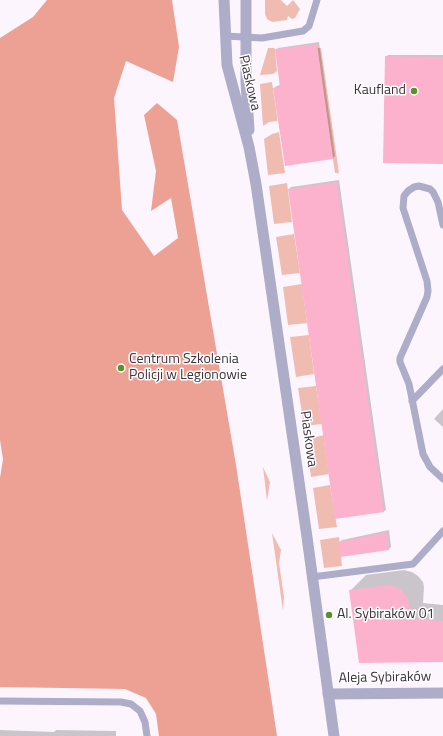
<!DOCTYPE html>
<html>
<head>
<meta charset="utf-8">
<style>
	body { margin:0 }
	canvas { display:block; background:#fdf5fe }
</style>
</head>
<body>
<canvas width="443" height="736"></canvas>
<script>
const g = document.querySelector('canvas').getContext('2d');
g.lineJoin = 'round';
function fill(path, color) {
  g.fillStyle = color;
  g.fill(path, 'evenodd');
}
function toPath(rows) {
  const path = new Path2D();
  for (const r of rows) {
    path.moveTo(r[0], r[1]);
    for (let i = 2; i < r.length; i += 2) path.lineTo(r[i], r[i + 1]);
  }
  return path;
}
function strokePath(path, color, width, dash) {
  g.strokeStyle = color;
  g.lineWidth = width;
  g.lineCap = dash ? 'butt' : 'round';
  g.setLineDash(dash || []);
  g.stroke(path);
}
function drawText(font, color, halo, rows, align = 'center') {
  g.font = font + ' "Titillium Web",sans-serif';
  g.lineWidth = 3;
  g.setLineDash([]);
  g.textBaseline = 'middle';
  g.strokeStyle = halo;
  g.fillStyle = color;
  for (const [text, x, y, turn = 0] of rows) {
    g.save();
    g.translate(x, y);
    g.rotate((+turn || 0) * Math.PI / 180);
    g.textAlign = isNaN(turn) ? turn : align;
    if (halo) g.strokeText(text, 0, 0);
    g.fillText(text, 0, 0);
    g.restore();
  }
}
fill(toPath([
	[265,0,281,0,287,6,293,0,300,9,295,18,292,19,288,16,287,20,272,22,267,19,265,14],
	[268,48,274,48,275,49,277,71,273,74,260,75],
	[317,48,321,48,339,173,335,173,333,159],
	[272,82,277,116,277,121,269,122,263,126,260,84],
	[279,132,285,173,268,175,264,139,272,134],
	[287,183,292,222,274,224,269,186],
	[294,234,300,273,282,275,276,237],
	[302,284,307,323,288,325,283,287],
	[309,335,314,374,296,377,290,337],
	[316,386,322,424,304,426,298,388],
	[325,435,325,441,324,441,329,474,311,477,306,439],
	[263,467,270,482,267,501],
	[330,485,337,527,319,529,313,488],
	[272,533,281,550,279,563,284,597,283,611],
	[339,537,342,566,324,568,320,540]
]), '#f0bcb2');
fill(toPath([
	[47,0,172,0,179,47,173,82,126,61,114,98,122,210,154,256,178,238,171,198,151,211,156,171,144,115,157,103,177,120,236,465,277,736,159,736,156,714,146,698,125,689,0,687,0,478,3,459,0,440,0,38,33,17]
]), '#eda194');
fill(toPath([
	[319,42,335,156,333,158,274,88,277,86,280,85,276,50,278,48],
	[388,55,443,55,443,163,386,57],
	[339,180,386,510,383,512,289,189,291,187],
	[443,409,443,427,434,419],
	[389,530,391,547,389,549,339,543,342,540],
	[404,570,412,572,418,576,423,582,424,587,423,603,443,605,443,661,350,591,366,575],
	[0,730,54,732,56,730,116,731,116,736,0,736]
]), '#0003');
fill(toPath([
	[317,44,333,159,285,166,273,88,280,87,275,49],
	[385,56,443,57,443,164,383,163],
	[337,182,384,512,335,519,288,189],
	[387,532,389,550,340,557,338,542],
	[389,585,399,588,406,595,409,603,409,618,443,621,443,662,359,663,349,590]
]), '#fcb1cc');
strokePath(toPath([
	[225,36,262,38,303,31,309,26,317,0],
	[443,225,438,202,433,192,430,189,419,186,414,187,408,191,404,196,403,208,427,281,428,291,427,297,400,358,400,362,409,384,423,454,430,467,443,479],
	[412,401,443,369],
	[312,577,413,564,443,531],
	[0,701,121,702,131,704,140,711,145,722,147,736]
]), '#adacc9', 7);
strokePath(toPath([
	[328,694,443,693]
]), '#adacc9', 11);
strokePath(toPath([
	[224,0,227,65,249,147,256,184,307,537,334,736],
	[246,0,246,82,249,130]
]), '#adacc9', 11);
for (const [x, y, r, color] of [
	[414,91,4,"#5b912d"],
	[121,368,4,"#5b912d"],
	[329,615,4,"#5b912d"]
]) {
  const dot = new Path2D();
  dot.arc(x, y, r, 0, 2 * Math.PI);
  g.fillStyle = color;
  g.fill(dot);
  strokePath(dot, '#fff', 1.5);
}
drawText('14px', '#3b333c', '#fff', [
	["Piaskowa",249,83,77],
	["Piaskowa",308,439,82],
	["Aleja Sybiraków",385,678,-1]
]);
drawText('14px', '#3b333c', '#fff', [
	["Kaufland",406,91,"right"],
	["Centrum Szkolenia",129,360],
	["Policji w Legionowie",129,376],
	["Al. Sybiraków 01",337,615]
], 'left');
</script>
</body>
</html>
